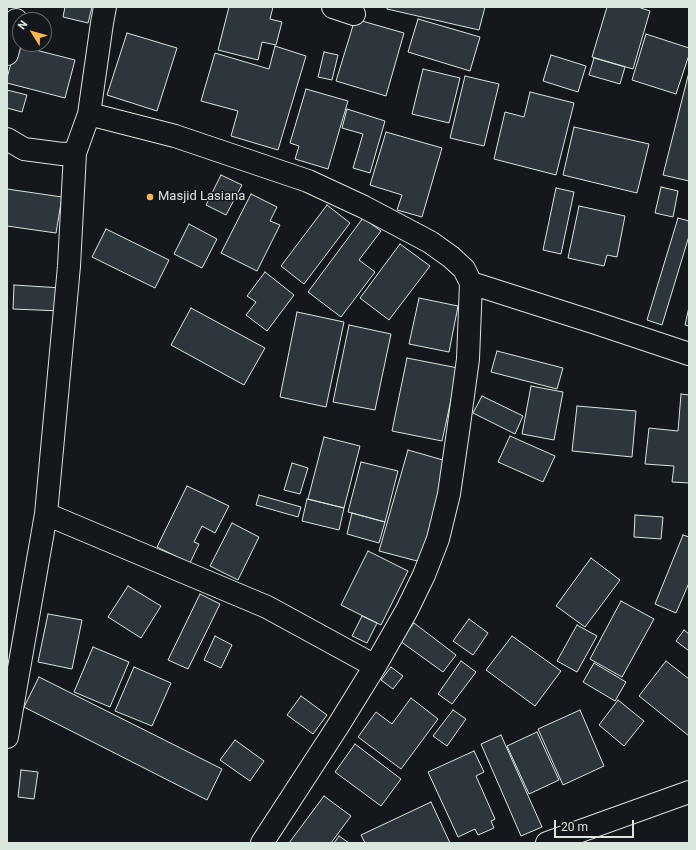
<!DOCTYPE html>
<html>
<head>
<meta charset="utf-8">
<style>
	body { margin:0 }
	#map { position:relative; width:696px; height:850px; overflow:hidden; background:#14181c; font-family:Roboto,sans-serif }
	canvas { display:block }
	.frame { position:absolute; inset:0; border:8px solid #d8e6dc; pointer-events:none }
	.north { position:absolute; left:12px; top:12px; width:40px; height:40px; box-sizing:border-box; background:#14181c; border:1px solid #626a69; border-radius:50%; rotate:307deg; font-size:11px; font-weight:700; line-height:16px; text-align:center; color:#d8e6dc }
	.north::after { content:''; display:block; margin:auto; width:14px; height:18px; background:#ffb74d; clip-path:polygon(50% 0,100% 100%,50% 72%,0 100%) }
	.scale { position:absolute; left:554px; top:820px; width:80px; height:18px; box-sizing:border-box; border:2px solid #d8e6dc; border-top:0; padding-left:5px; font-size:12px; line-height:14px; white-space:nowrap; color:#d8e6dc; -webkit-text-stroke:3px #14181c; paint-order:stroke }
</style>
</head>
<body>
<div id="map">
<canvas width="696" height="850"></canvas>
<div class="frame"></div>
<div class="north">N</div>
<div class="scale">20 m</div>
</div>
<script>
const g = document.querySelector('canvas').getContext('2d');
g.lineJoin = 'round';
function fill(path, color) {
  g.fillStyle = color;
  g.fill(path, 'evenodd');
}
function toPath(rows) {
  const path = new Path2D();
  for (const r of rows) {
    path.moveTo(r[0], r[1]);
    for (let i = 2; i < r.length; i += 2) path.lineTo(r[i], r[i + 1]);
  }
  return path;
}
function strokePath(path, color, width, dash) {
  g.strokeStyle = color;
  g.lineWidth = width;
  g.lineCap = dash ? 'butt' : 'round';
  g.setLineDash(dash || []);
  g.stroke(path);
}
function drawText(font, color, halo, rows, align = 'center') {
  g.font = font + ' Roboto,sans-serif';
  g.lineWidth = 3;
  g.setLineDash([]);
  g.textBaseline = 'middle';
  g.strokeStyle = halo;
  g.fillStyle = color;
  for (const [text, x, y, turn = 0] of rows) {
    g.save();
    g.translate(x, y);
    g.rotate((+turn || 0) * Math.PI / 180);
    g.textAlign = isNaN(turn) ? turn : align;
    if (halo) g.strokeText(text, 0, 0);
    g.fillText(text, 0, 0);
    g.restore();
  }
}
const building = toPath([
	[65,7,92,7,88,23,63,17,65,7],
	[229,7,273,7,270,19,282,22,276,45,262,42,258,60,218,50,229,7],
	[387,7,485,7,479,30,387,9,387,7],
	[607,7,638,7,650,11,633,69,592,57,607,7],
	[355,19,404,33,386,96,336,81,355,19],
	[418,19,480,37,470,71,408,52,418,19],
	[127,33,177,48,157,111,107,95,127,33],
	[646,34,689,48,689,55,676,94,632,80,646,34],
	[16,45,75,60,65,98,7,83,7,78,16,45],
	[275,46,306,56,278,150,231,136,238,111,201,101,215,53,269,69,275,46],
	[324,52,338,55,332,80,318,77,324,52],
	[551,55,586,66,578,92,543,81,551,55],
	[594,58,625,67,620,84,589,75,594,58],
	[423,69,460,78,449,123,412,114,423,69],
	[689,72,689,181,663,175,689,72],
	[465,76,499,84,484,146,450,138,465,76],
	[306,89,348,101,328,169,295,159,299,146,290,143,306,89],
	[7,90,27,95,22,112,7,108,7,90],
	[530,92,574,103,556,175,494,159,505,112,524,117,530,92],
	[347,109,385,121,370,173,353,168,363,134,342,128,347,109],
	[574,127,649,144,637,193,563,175,574,127],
	[386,132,442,148,422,217,397,210,402,195,370,185,386,132],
	[221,175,242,185,226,215,206,205,221,175],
	[661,187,678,191,673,217,655,213,661,187],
	[556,188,574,192,561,254,543,250,556,188],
	[7,189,62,197,56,233,7,226,7,189],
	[251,194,277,207,270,221,280,225,257,271,221,253,251,194],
	[327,205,350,223,304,284,281,266,327,205],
	[579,206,625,216,617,257,607,255,604,266,568,258,579,206],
	[363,218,381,231,359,260,375,272,341,317,308,292,363,218],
	[678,218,689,221,689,236,662,325,647,320,678,218],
	[189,224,217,239,202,268,174,254,189,224],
	[106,229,169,260,155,288,92,257,106,229],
	[400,244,430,266,389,320,360,298,400,244],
	[265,272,294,295,267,331,246,315,256,302,247,296,265,272],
	[14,285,62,288,61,311,13,309,14,285],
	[419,298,458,306,449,352,409,344,419,298],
	[689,307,689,326,685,325,689,307],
	[191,308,265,348,244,385,171,345,191,308],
	[297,312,344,322,326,407,280,397,297,312],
	[349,325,391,334,375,410,333,402,349,325],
	[497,351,563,368,557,389,491,372,497,351],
	[407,358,458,368,442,441,392,431,407,358],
	[531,386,563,392,554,440,522,434,531,386],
	[681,394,689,395,689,483,672,482,674,466,645,464,649,428,678,431,681,394],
	[482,396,523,416,515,434,473,413,482,396],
	[577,406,636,411,632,457,572,451,577,406],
	[510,436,555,456,543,482,498,462,510,436],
	[324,437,360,446,344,508,308,499,324,437],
	[408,450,450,462,421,562,379,551,408,450],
	[361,462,398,471,385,522,348,512,361,462],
	[292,463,308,468,300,494,284,490,292,463],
	[187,486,229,506,215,533,202,526,194,542,199,544,190,563,157,547,187,486],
	[259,495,301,507,298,517,256,505,259,495],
	[307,499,344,508,339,530,302,521,307,499],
	[352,513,385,522,379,543,347,534,352,513],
	[635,515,663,517,661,539,634,537,635,515],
	[232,523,259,537,238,580,210,566,232,523],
	[683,535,689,537,689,583,676,613,655,604,683,535],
	[368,551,408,571,381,625,341,605,368,551],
	[591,558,620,580,585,627,556,606,591,558],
	[128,586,161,606,141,638,108,617,128,586],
	[200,594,220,604,188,669,168,660,200,594],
	[621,601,654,619,622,677,590,659,621,601],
	[48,614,82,620,72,669,38,662,48,614],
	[362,616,377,623,367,643,352,636,362,616],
	[469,619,488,633,473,655,453,641,469,619],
	[414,623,456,655,443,672,400,641,414,623],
	[577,625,597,636,577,672,557,661,577,625],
	[684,630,689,634,689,651,676,641,684,630],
	[215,636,232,645,221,668,204,660,215,636],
	[512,636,561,671,535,706,486,670,512,636],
	[93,647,129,662,110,707,74,692,93,647],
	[461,661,476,672,452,704,438,694,461,661],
	[666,661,689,679,689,736,639,696,666,661],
	[594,663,626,682,615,701,583,682,594,663],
	[134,667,171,683,152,726,115,711,134,667],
	[391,667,403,676,393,689,381,680,391,667],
	[39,677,222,769,207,800,24,707,39,677],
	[301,696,327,715,313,734,287,715,301,696],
	[411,698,438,719,401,769,358,737,376,712,392,724,411,698],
	[618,700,644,721,624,746,599,725,618,700],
	[453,710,466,719,447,746,433,736,453,710],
	[580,710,604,766,563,785,538,729,580,710],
	[537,732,559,780,529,794,507,746,537,732],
	[501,735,542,827,521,836,481,744,501,735],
	[235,740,264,761,250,781,220,760,235,740],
	[355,744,401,779,381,806,335,772,355,744],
	[474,751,484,772,476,776,495,819,491,821,494,828,478,835,475,829,458,837,428,772,474,751],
	[21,770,38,772,34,799,18,797,21,770],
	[324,796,351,816,331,843,289,843,324,796],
	[431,802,450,843,365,843,361,835,431,802],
	[339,836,349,843,334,843,339,836]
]);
fill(building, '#2c363c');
strokePath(building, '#d8e6dc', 1);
const minor = toPath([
	[105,7,102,23,89,114,175,136,308,181,364,207,430,242,451,257,464,269,471,283,468,359,458,432,449,494,438,539,424,575,407,610,375,666,338,726,262,843],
	[333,7,354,14],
	[7,54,16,20],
	[7,139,24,149,62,154,75,153,89,114],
	[471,283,596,323,689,354],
	[46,514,267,607,375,666],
	[7,737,46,514,69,266,75,153],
	[547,843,689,792]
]);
strokePath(minor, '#d8e6dc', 24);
strokePath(minor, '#14181c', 22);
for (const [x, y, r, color] of [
	[150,197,4,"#ffb74d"]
]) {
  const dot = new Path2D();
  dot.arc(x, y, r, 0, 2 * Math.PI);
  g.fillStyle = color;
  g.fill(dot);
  strokePath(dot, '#14181c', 1.5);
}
drawText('13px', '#d8e6dc', '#14181c', [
	["Masjid Lasiana",158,197]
], 'left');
</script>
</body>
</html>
